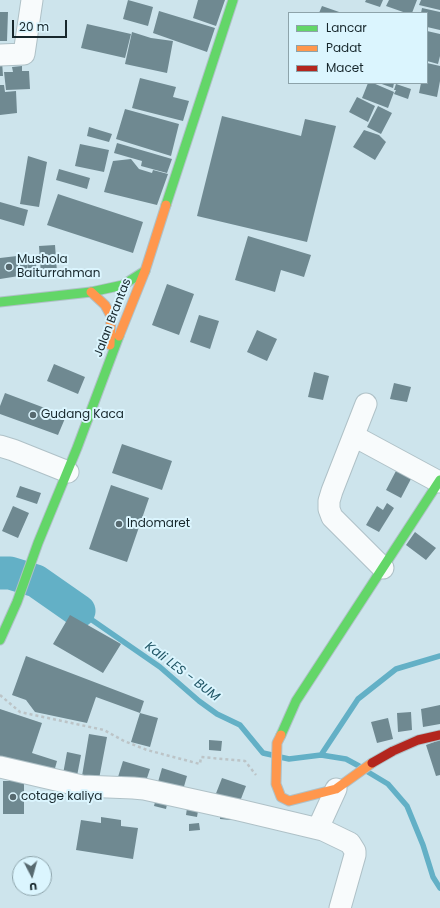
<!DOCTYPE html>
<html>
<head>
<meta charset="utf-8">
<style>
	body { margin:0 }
	#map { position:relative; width:440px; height:908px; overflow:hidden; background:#cde4ec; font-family:Poppins,sans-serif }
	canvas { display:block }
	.legend { position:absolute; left:288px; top:12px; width:140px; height:72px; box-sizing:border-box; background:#dbf5fe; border:1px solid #8da3aa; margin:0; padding:5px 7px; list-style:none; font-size:12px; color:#17272c }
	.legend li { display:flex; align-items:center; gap:8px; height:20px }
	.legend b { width:20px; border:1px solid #8da3aa }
	.north { position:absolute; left:12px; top:856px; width:40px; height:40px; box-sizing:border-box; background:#dbf5fe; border:1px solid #8da3aa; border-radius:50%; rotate:174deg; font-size:11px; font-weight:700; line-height:16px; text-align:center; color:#17272c }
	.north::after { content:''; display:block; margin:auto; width:14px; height:18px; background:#57696f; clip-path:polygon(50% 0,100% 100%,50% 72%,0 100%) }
	.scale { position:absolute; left:12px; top:20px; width:55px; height:18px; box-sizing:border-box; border:2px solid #17272c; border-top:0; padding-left:5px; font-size:12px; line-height:14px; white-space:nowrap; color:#17272c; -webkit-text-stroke:3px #dbf5fe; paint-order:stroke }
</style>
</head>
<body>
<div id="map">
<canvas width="440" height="908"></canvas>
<ul class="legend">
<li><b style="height:5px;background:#63d668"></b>Lancar</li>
<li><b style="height:5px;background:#ff974d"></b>Padat</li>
<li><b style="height:5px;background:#b3261e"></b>Macet</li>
</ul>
<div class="north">U</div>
<div class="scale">20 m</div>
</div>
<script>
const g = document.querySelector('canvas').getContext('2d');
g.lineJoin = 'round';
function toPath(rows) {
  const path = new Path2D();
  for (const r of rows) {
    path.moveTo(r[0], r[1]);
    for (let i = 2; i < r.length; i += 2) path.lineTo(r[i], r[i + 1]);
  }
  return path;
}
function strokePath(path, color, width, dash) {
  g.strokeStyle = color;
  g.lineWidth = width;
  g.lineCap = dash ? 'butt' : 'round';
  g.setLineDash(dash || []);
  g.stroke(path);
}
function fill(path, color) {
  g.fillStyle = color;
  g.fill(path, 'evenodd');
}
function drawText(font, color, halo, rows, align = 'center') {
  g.font = font + ' Poppins,sans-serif';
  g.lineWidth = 4;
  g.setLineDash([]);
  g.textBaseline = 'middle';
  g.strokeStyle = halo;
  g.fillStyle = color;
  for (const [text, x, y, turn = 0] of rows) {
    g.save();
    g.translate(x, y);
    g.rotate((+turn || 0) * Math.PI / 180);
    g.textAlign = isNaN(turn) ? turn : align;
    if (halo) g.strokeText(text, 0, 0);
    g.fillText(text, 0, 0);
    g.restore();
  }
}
strokePath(toPath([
	[79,611,160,667,199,701,217,714,240,725,263,753,272,755],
	[321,755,358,699,396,669,440,656],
	[280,757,289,759,321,755,346,759,359,766],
	[368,772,388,784,407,806,423,845,433,877,440,888]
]), '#63b0c6', 5.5);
strokePath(toPath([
	[0,573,10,573,36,581,79,611]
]), '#63b0c6', 33);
fill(toPath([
	[128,0,153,7,148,26,123,19],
	[198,0,225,0,216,26,193,18],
	[366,0,383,0,380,7,365,2],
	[389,0,417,0,412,13,406,13,386,6],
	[421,0,440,0,440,10,419,5],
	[322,6,342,13,319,13],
	[422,8,440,12,440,30,427,27,427,13,421,13],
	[159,11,215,28,207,52,153,33],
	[0,12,8,12,7,41,0,41],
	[87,24,131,34,125,58,81,48],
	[427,31,440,34,440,56,438,64,427,61],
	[132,32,151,38,173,41,167,73,125,64],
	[0,61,2,61,3,76,0,76],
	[427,63,440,66,440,81,437,97,419,93,421,83,427,83],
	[22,66,22,71,29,71,30,89,6,90,4,72,13,72,12,67],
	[140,78,176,87,173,97,189,101,183,121,132,108],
	[368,83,373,83,394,92,388,108,362,98],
	[379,83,394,83,393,88],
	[396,84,411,89,408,99,394,94,396,90,394,90],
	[0,85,4,85,5,92,16,91,17,113,0,115],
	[357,97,375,106,368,122,349,112],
	[378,106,392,113,381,134,367,127],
	[125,109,179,124,171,156,116,139],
	[222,116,301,136,305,119,336,126,307,242,197,216],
	[89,127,112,134,109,142,87,136],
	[364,130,379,135,386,142,375,160,353,147],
	[117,143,172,159,167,173,141,166,142,161,114,153],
	[80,144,109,150,104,172,75,166],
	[28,156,47,162,39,207,20,204],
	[131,159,139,169,152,173,153,170,168,174,157,205,104,192,113,161],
	[59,169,90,178,87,189,56,180],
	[58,194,143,222,133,253,47,225],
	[0,202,28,210,24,226,0,219],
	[248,236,311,255,304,277,281,270,275,292,235,280],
	[55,245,57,272,41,274,39,246],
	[17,256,19,276,0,279,0,258],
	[27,263,36,263,37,274,29,275],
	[20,264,27,264,28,275,21,276],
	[167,284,194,294,179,335,152,325],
	[199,315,219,321,210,349,190,342],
	[257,330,277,339,267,361,247,352],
	[54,364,85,377,78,394,47,381],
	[314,372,329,376,323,400,308,397],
	[394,383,411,387,407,402,390,399],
	[5,393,66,416,58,435,0,414,0,406],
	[122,444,172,461,162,490,112,473],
	[397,469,412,477,401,498,386,490],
	[111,485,149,498,127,562,89,549],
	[20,486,41,493,37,504,16,497],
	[387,503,394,508,379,532,366,525,377,506,383,510],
	[13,506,29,513,18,538,2,531],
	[415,532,436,548,426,560,406,545],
	[70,615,121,644,103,673,53,644],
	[26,656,144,701,140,713,96,697,87,723,35,712,26,700,12,695],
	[440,705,440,724,423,727,421,709],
	[0,709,42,723,32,753,57,761,52,779,0,763],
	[411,712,412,730,398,732,397,713],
	[140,713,158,718,150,747,131,742],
	[388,718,393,739,377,743,371,722],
	[89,734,107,737,99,779,82,776],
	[209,740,222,741,221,751,209,750],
	[440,740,440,775,436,776,426,745],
	[67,752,81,755,77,776,63,774],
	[123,761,150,769,146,781,138,783,118,777],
	[162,768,187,776,183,790,158,782],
	[222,778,246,786,239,804,215,796],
	[3,781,24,781,24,814,3,814],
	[156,798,168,800,166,809,154,806],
	[187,808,198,811,197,817,186,815],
	[220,812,232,812,231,820,220,819],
	[101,817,121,820,121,826,138,828,133,859,76,850,81,820,101,823],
	[199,823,200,830,189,831,189,824]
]), '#6f8991');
const street = toPath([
	[0,55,24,54,32,0],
	[366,404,332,491,329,501,329,509,332,517,383,568],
	[354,436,439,482],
	[0,446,13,450,68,472],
	[0,767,82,786,133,788,144,789,239,810,323,830],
	[336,789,320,824,321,827,323,830,350,843,355,851,355,855,340,908]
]);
const fast = toPath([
	[166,205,233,0],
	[0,302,91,292,123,285,145,271],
	[0,640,17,602,38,543,77,448,119,336],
	[281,735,296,701,440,480]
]);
const slow = toPath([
	[91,292,105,305,111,316,110,345],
	[119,336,145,271,166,205],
	[281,735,277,743,276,784,281,797,289,801,336,789,372,763]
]);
const jam = toPath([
	[372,763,393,751,418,740,440,735]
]);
strokePath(street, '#afc1c7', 23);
strokePath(fast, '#afc1c7', 11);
strokePath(slow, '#afc1c7', 11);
strokePath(jam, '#afc1c7', 11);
strokePath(toPath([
	[0,695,20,712,104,730,124,741,147,750,200,764,201,757,245,761,256,775]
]), '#bcc4c7', 2.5, [3, 3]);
strokePath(street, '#f8fbfc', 21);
strokePath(fast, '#63d668', 9);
strokePath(slow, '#ff974d', 9);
strokePath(jam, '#b3261e', 9);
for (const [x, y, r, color] of [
	[9,267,4,"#57696f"],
	[33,415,4,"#57696f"],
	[119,524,4,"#57696f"],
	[13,797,4,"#57696f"]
]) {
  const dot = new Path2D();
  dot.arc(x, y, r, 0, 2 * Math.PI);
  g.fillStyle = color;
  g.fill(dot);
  strokePath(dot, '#dbf5fe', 1.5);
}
drawText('12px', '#17272c', '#dbf5fe', [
	["Mushola",17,260],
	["Baiturrahman",17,274],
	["Gudang Kaca",41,415],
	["Indomaret",127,524],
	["cotage kaliya",21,797]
], 'left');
drawText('12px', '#17272c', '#dbf5fe', [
	["Jalan Brantas",113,318,-69]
]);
drawText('italic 13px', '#215666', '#dbf5fe', [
	["Kali LES - BUM",182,672,37]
]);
</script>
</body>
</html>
